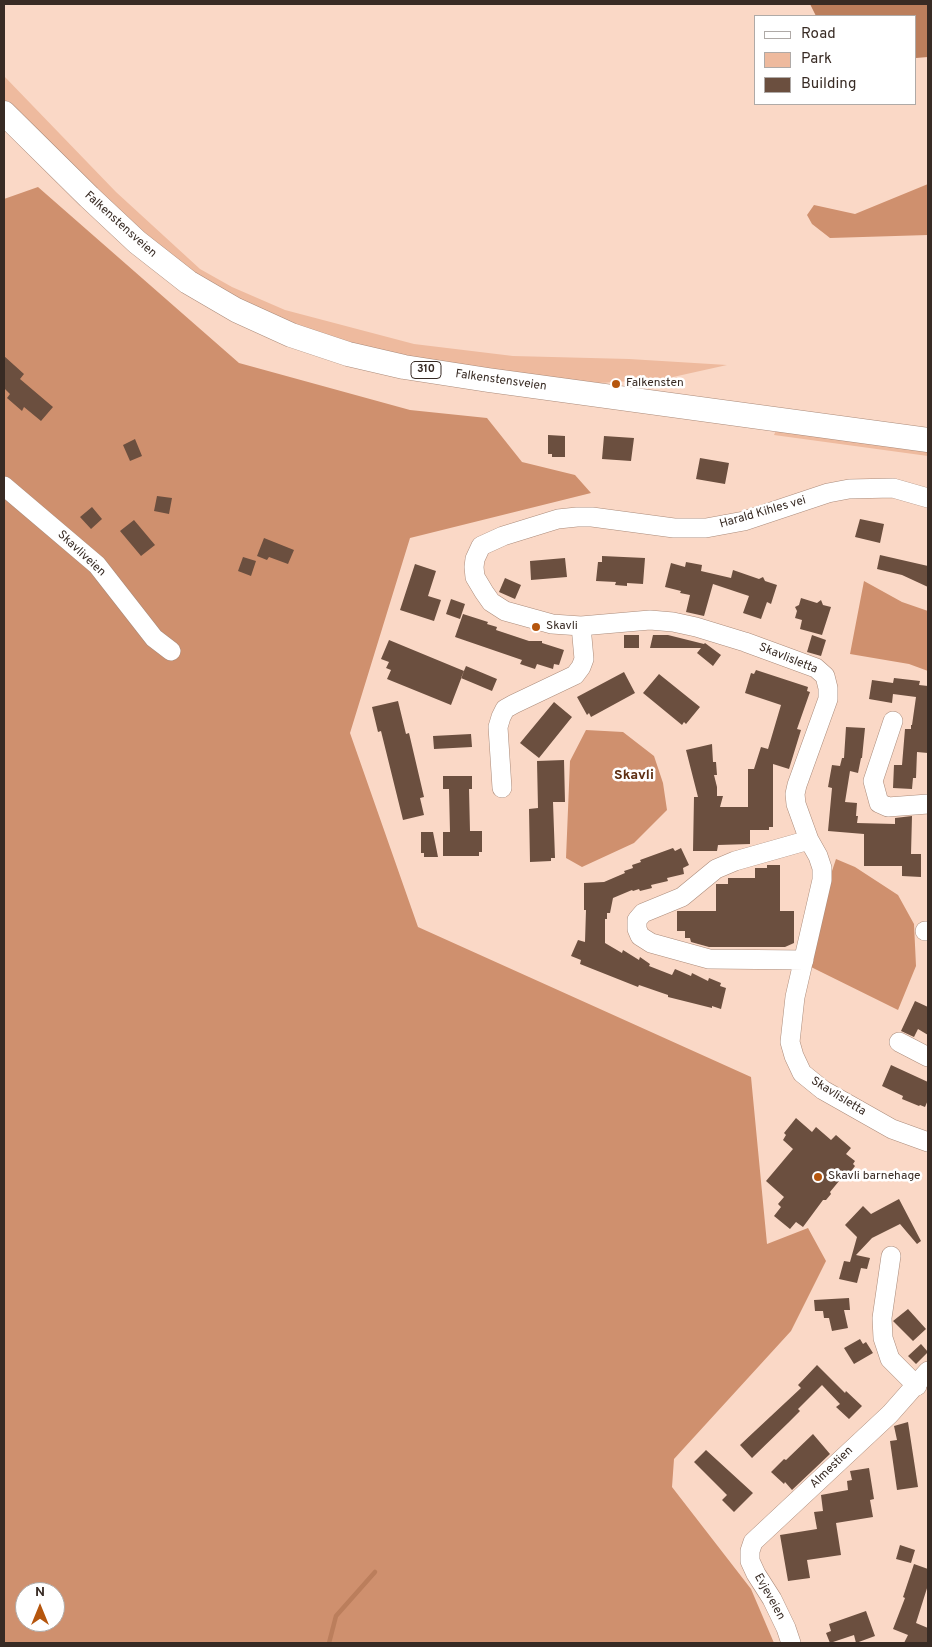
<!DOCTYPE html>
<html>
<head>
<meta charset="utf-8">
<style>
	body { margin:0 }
	#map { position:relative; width:932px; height:1647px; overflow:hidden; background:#fad8c6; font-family:Overpass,sans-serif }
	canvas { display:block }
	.frame { position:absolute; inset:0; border:5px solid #382b24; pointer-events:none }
	.legend { position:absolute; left:754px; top:15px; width:162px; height:90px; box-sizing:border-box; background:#fff; border:1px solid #afaaa7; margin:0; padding:6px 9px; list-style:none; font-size:15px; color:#382b24 }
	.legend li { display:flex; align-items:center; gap:10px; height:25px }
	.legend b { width:25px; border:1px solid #afaaa7 }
	.north { position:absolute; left:15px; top:1582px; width:50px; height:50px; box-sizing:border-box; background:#fff; border:1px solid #afaaa7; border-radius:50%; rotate:0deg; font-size:14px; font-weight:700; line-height:20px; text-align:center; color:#382b24 }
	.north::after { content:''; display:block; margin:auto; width:18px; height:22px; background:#b5560e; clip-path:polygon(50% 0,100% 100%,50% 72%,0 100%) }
</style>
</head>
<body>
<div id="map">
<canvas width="932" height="1647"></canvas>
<div class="frame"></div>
<ul class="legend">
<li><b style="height:6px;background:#fff"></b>Road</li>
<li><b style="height:14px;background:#eeba9e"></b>Park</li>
<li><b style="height:14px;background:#6b4f3f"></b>Building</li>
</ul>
<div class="north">N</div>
</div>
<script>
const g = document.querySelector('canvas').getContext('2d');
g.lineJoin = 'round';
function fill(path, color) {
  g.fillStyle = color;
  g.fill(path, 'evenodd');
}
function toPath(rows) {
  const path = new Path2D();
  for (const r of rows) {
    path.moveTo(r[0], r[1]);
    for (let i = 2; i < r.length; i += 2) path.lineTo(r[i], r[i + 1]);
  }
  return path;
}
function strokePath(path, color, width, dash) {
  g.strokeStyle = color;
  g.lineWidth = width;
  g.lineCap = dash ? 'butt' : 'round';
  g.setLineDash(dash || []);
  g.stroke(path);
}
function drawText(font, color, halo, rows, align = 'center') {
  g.font = font + ' Overpass,sans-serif';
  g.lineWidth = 5;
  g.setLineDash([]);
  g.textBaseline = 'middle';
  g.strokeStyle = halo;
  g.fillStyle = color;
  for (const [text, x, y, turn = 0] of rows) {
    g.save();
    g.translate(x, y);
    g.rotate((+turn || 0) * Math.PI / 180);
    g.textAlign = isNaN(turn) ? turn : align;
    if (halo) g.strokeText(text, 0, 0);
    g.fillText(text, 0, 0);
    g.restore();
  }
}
fill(toPath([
	[4,76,116,192,200,269,232,287,285,310,414,344,513,356,629,359,727,365,664,379,599,383,375,355,280,322,178,265,66,163,4,100],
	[777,428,928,449,928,456,774,435]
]), '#eeba9e');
fill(toPath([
	[928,184,928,235,830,238,812,224,807,215,814,205,855,214],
	[38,187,239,363,410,410,487,418,522,462,575,475,591,493,410,538,350,733,418,927,751,1077,767,1244,808,1228,826,1261,791,1331,674,1459,672,1487,751,1589,774,1643,4,1643,4,199],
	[25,1592,55,1592,55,1622,25,1622],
	[864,581,902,602,928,611,928,671,909,664,850,654],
	[586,730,623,732,654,756,663,783,667,810,634,843,582,867,566,858,570,761],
	[836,859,855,867,898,895,914,924,916,966,898,1010,811,967,829,880]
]), '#cf906e');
fill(toPath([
	[810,4,928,4,928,57,916,58,916,16,816,16]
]), '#bb7e5c');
strokePath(toPath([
	[329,1643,336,1616,375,1572]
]), '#bb7e5c', 4.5);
fill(toPath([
	[4,356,24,374,20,379,53,407,41,421,24,407,22,411,7,398,10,394,4,388],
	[548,435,565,436,565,457,552,457,552,454,548,454],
	[604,436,634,438,631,461,602,459],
	[135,439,142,456,130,461,123,445],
	[700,458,729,463,725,484,696,479],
	[157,496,172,498,169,514,154,511],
	[92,507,102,519,91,529,80,517],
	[860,519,884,524,880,543,855,537],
	[134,520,155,545,141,556,120,531],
	[264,538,294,550,288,564,269,557,267,560,257,556],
	[880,555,928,566,928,587,902,575,877,569],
	[602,556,645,558,643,584,627,583,627,586,615,585,616,582,596,581,598,562,602,562],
	[243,557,256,561,251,576,238,571],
	[565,558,567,577,531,580,530,561],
	[686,562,702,565,701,571,731,578,733,570,759,579,763,577,765,581,777,585,771,604,767,602,761,619,743,613,749,596,713,584,704,616,686,612,690,595,680,593,681,591,665,587,671,563,685,567],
	[415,564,436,571,428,596,441,600,434,621,400,610],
	[505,578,521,585,515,599,499,592],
	[801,598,817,603,821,600,823,605,831,607,822,635,800,629,802,620,795,618,797,611,795,607,799,605],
	[451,599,465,604,460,619,446,614],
	[463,614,488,622,487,624,497,627,496,630,529,641,542,641,542,643,564,650,559,665,554,664,553,669,537,664,535,669,520,664,522,660,455,637],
	[624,635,639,635,639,648,624,648],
	[653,635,668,635,704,644,705,643,721,655,713,666,697,653,701,648,650,648],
	[812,635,826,640,821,656,807,652],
	[389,640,464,671,451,705,387,679,391,670,386,668,389,662,381,659],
	[466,666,497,679,492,691,461,678],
	[756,670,808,687,807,691,810,692,797,729,801,730,789,769,773,764,773,827,769,827,769,830,750,830,750,844,718,845,717,851,693,851,694,797,698,797,686,750,712,744,713,762,716,762,717,775,714,775,717,787,717,796,723,796,720,807,748,807,748,769,754,769,761,747,768,749,781,705,745,693,751,673,754,674],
	[624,672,635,693,591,717,589,713,587,715,577,697],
	[659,674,700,707,686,724,684,722,682,725,643,693],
	[894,678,920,681,919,685,928,686,928,753,917,752,916,778,913,778,912,789,893,788,894,765,902,765,905,729,911,729,911,725,912,725,916,697,893,694,892,703,869,699,872,680,893,683],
	[398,701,406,734,409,733,424,797,420,798,424,815,403,820,381,731,378,732,372,707],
	[554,702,572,717,539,758,520,743],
	[846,727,865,728,862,758,861,758,858,773,850,771,845,802,857,803,856,816,858,816,857,823,895,824,895,818,912,816,911,854,921,854,921,877,902,876,902,866,864,866,864,834,828,831,832,788,828,787,832,765,840,766,842,758,844,758],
	[471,734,472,747,434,749,433,736],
	[564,760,565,802,553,802,555,858,551,858,551,861,530,862,529,809,538,808,537,761],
	[443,776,472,776,472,789,469,789,470,831,482,831,482,852,479,852,479,856,443,856,443,832,450,832,449,789,443,789],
	[421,832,433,832,438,857,424,857,424,853,421,853],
	[673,848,675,851,681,848,689,865,683,868,684,874,667,878,668,881,651,885,652,888,640,891,639,889,633,891,632,890,613,898,610,913,607,913,607,919,605,919,605,943,622,953,623,950,639,960,640,957,650,964,649,966,672,975,675,969,691,976,692,973,708,981,709,978,721,983,720,986,726,988,721,1009,712,1006,712,1008,668,997,668,995,639,985,638,987,580,964,581,960,571,956,578,940,585,942,586,910,584,910,584,883,604,882,625,873,624,871,633,868,632,865,641,862,640,860],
	[767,865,780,865,780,911,794,911,794,943,785,947,709,947,691,942,690,938,685,938,685,931,677,931,677,911,716,911,716,884,728,884,728,878,755,878,755,868,767,868],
	[915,1001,928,1007,928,1035,918,1029,914,1037,901,1031],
	[891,1065,928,1082,928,1100,925,1107,920,1105,919,1106,902,1099,903,1096,882,1086],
	[796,1118,812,1132,816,1127,831,1140,836,1135,851,1148,846,1154,855,1161,853,1164,855,1166,846,1178,844,1175,830,1192,831,1194,826,1200,823,1200,803,1227,796,1222,790,1229,774,1216,781,1207,778,1204,784,1197,766,1181,793,1149,783,1140,786,1135,784,1133],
	[899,1199,921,1241,917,1244,900,1224,872,1238,856,1255,870,1258,867,1269,861,1268,857,1283,839,1279,844,1261,850,1262,857,1237,845,1225,863,1206,871,1214],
	[849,1298,850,1310,844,1310,848,1328,832,1331,829,1318,824,1318,823,1311,815,1311,814,1300],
	[908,1309,926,1329,913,1341,893,1321],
	[860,1339,863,1344,866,1342,873,1353,854,1364,844,1348],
	[921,1344,928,1352,916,1364,908,1356],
	[817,1365,845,1393,846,1391,862,1406,849,1419,836,1407,840,1404,822,1385,798,1409,800,1411,788,1423,752,1458,740,1445,801,1388,798,1385],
	[908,1422,918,1487,897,1490,890,1441,897,1440,894,1426],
	[813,1434,830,1454,792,1490,785,1482,784,1484,771,1472,784,1459,786,1460],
	[706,1450,753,1493,734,1512,722,1500,727,1495,694,1462],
	[869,1468,874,1499,870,1500,873,1517,836,1523,841,1555,807,1560,810,1578,788,1581,780,1535,817,1529,814,1512,823,1511,821,1495,848,1490,847,1481,852,1480,850,1471],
	[900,1545,915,1550,911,1563,896,1559],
	[914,1564,928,1569,928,1585,916,1623,928,1628,928,1643,904,1643,908,1635,893,1629,905,1598,903,1597],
	[866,1611,875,1636,856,1643,854,1635,830,1643,826,1633,831,1631,829,1624]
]), '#6b4f3f');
const minor = toPath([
	[4,486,97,565,154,638,171,651],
	[928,498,893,488,849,489,828,493,744,521,706,528,674,528,592,517,577,517,558,519,503,536,481,546,475,559,474,567,475,577,484,592,491,602,505,611,552,624,581,626,650,620,673,622,696,627,745,642,816,668,825,676,828,688,828,699,797,785,795,794,796,804,809,840,818,856,822,868,822,880,795,997,790,1042,794,1056,802,1073,823,1090,892,1129,928,1142],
	[893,721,873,781,879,803,888,807,928,804],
	[502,788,498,727,501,717,505,709,514,704,575,675,581,667,584,659,581,626],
	[925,931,928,931],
	[804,960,709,959,651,943,640,936,637,929,637,920,643,913,682,897,716,869,735,861,809,840],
	[899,1042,928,1057],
	[891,1256,882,1318,883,1338,890,1359,917,1386],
	[791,1643,786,1628,772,1599,756,1574,750,1561,750,1551,753,1542,890,1414,928,1371]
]);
const major = toPath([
	[4,113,89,197,137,242,188,282,236,310,291,335,348,354,404,367,488,380,928,440]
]);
strokePath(minor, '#ab8b7a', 20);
strokePath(major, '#ab8b7a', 25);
strokePath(minor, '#fff', 19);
strokePath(major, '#fff', 24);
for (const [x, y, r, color] of [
	[616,384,5,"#b5560e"],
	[536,627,5,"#b5560e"],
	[818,1177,5,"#b5560e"]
]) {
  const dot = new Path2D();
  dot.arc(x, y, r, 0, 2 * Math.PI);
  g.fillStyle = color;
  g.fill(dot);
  strokePath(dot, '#fff', 2);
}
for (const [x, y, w] of [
	[426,370,30]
]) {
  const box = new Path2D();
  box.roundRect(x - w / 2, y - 8.5, w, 17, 4);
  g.fillStyle = '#fff';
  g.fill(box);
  strokePath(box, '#382b24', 1);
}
drawText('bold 11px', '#382b24', null, [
	["310",426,370]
]);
drawText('12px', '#382b24', '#fff', [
	["Falkenstensveien",120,225,42],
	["Falkenstensveien",501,381,8],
	["Harald Kihles vei",763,513,-16],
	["Skavliveien",81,554,43],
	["Skavlisletta",788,659,22],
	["Skavlisletta",838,1097,32],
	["Almestien",832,1468,-44],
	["Evjeveien",769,1597,61]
]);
drawText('12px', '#382b24', '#fff', [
	["Falkensten",626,384],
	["Skavli",546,627],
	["Skavli barnehage",828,1177]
], 'left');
drawText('bold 14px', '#5e2f12', '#fff', [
	["Skavli",634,776]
]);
</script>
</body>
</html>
